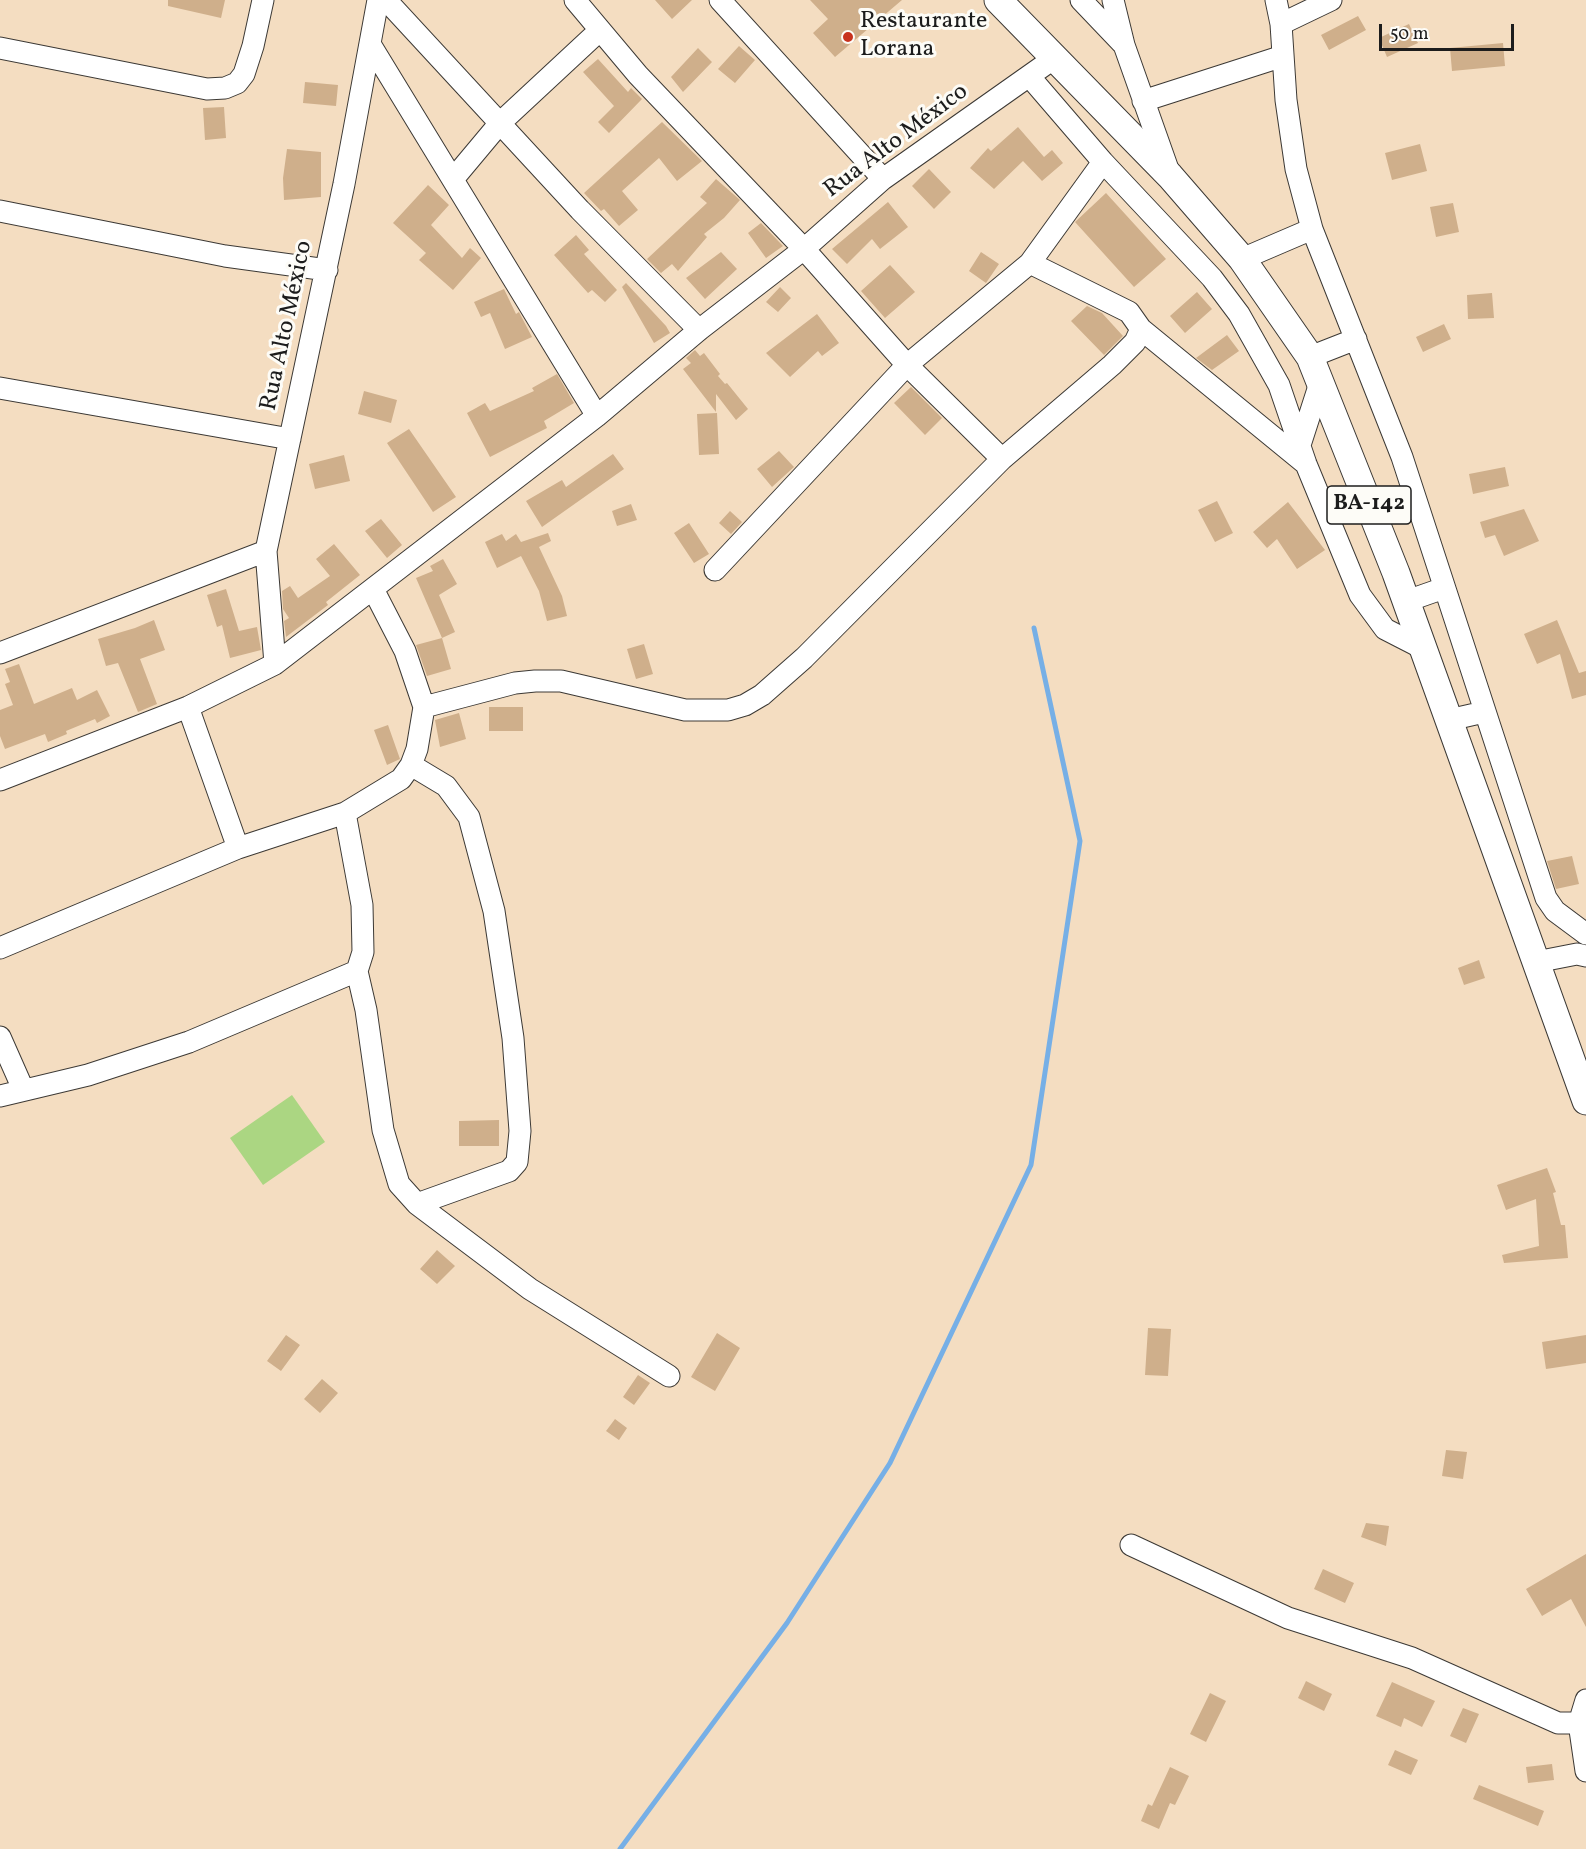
<!DOCTYPE html>
<html>
<head>
<meta charset="utf-8">
<style>
	body { margin:0 }
	#map { position:relative; width:1586px; height:1849px; overflow:hidden; background:#f4ddc1; font-family:Vollkorn,serif }
	canvas { display:block }
	.scale { position:absolute; left:1379px; top:24px; width:135px; height:27px; box-sizing:border-box; border:3px solid #1c1c1c; border-top:0; padding-left:8px; font-size:18px; line-height:21px; white-space:nowrap; color:#1c1c1c; -webkit-text-stroke:4px #fdfcf7; paint-order:stroke }
</style>
</head>
<body>
<div id="map">
<canvas width="1586" height="1849"></canvas>
<div class="scale">50 m</div>
</div>
<script>
const g = document.querySelector('canvas').getContext('2d');
g.lineJoin = 'round';
function fill(path, color) {
  g.fillStyle = color;
  g.fill(path, 'evenodd');
}
function toPath(rows) {
  const path = new Path2D();
  for (const r of rows) {
    path.moveTo(r[0], r[1]);
    for (let i = 2; i < r.length; i += 2) path.lineTo(r[i], r[i + 1]);
  }
  return path;
}
function strokePath(path, color, width, dash) {
  g.strokeStyle = color;
  g.lineWidth = width;
  g.lineCap = dash ? 'butt' : 'round';
  g.setLineDash(dash || []);
  g.stroke(path);
}
function drawText(font, color, halo, rows, align = 'center') {
  g.font = font + ' Vollkorn,serif';
  g.lineWidth = 6;
  g.setLineDash([]);
  g.textBaseline = 'middle';
  g.strokeStyle = halo;
  g.fillStyle = color;
  for (const [text, x, y, turn = 0] of rows) {
    g.save();
    g.translate(x, y);
    g.rotate((+turn || 0) * Math.PI / 180);
    g.textAlign = isNaN(turn) ? turn : align;
    if (halo) g.strokeText(text, 0, 0);
    g.fillText(text, 0, 0);
    g.restore();
  }
}
fill(toPath([
	[292,1095,325,1142,263,1185,230,1138]
]), '#abd682');
strokePath(toPath([
	[620,1849,787,1623,890,1463,1031,1165,1080,841,1034,628]
]), '#76afe6', 5);
fill(toPath([
	[168,0,225,0,221,18,168,6],
	[655,0,692,0,672,19],
	[810,0,902,0,835,57,813,33,828,19],
	[1358,16,1366,30,1329,50,1321,35],
	[1409,24,1418,43,1387,57,1379,38],
	[1503,43,1505,66,1452,71,1450,48],
	[739,46,755,60,735,83,718,69],
	[698,48,712,62,683,92,671,77],
	[598,59,628,92,631,88,642,99,609,133,598,122,614,106,583,72],
	[305,82,338,85,336,106,303,103],
	[224,107,226,138,205,140,203,108],
	[662,122,702,161,677,181,659,158,622,191,638,210,619,226,604,209,601,211,584,193],
	[1018,127,1044,157,1052,150,1063,163,1042,181,1023,161,994,189,970,168,988,148,991,151],
	[1420,144,1427,171,1392,180,1385,153],
	[287,149,321,152,321,197,284,200,283,178],
	[929,169,951,192,934,209,912,186],
	[716,179,740,200,724,218,704,234,707,237,678,271,672,264,661,273,647,259,707,203,700,197],
	[428,185,449,205,431,225,462,258,470,248,481,258,453,290,419,260,426,253,393,223],
	[1106,193,1166,259,1134,287,1075,222],
	[888,202,908,227,880,249,872,239,847,264,832,249],
	[1453,203,1459,232,1436,237,1430,207],
	[761,223,783,246,766,258,748,233],
	[576,235,589,250,584,254,617,290,605,302,592,290,588,293,554,255],
	[721,252,737,269,705,299,686,278],
	[981,252,999,264,986,283,969,271],
	[890,265,915,292,885,318,861,291],
	[626,283,666,326,670,333,654,343,622,287],
	[780,287,791,298,778,312,766,302],
	[504,289,516,314,519,312,532,337,505,349,490,313,481,317,474,302],
	[1197,292,1212,309,1185,333,1170,316],
	[1492,293,1494,318,1468,319,1467,295],
	[1087,306,1102,313,1123,336,1104,355,1071,321],
	[817,314,839,343,822,356,818,351,790,377,766,353],
	[1444,324,1451,339,1423,352,1416,337],
	[1227,335,1239,351,1212,370,1196,358],
	[695,350,700,356,704,353,720,374,718,376,725,384,727,383,748,409,736,420,716,394,716,412,683,369,691,363,686,358],
	[557,374,574,403,544,421,547,428,490,457,467,413,485,403,490,411,534,391,532,388],
	[911,387,942,418,925,435,894,403],
	[364,391,397,400,391,423,358,414],
	[717,413,719,454,699,455,697,414],
	[409,429,456,497,433,512,387,443],
	[779,451,794,467,772,487,757,469],
	[613,454,624,469,542,527,526,501,562,480,566,487],
	[344,455,350,481,315,489,309,464],
	[1505,467,1509,486,1473,494,1469,474],
	[1217,501,1233,533,1215,542,1198,510],
	[1288,502,1325,550,1297,569,1277,539,1267,548,1253,532],
	[631,504,637,520,617,526,612,511],
	[1524,509,1539,541,1504,556,1495,535,1485,538,1480,522],
	[730,511,742,522,731,534,719,523],
	[381,519,402,545,387,558,365,531],
	[689,523,709,554,694,563,674,533],
	[548,533,551,541,539,547,562,596,567,616,547,621,539,591,521,556,497,568,485,542,502,534,506,541,516,534,521,542],
	[334,544,360,575,326,602,328,605,286,637,284,621,289,618,283,609,282,591,290,586,298,598,330,576,316,559],
	[443,559,457,584,439,595,455,632,442,638,416,578,433,571,430,566],
	[226,589,239,631,257,627,261,650,230,658,222,625,217,627,207,595],
	[154,620,165,650,140,659,157,704,138,712,118,663,106,666,98,639,135,628],
	[1557,620,1579,673,1586,671,1586,695,1572,699,1560,654,1537,664,1524,634],
	[442,638,451,669,427,676,416,645],
	[644,644,653,674,636,679,627,649],
	[19,664,34,704,72,688,77,700,97,690,110,716,97,723,95,719,66,731,67,734,48,742,45,734,5,749,0,736,0,710,13,705,5,684,10,682,5,669],
	[489,707,523,707,523,731,489,731],
	[459,713,466,739,440,747,435,720],
	[388,725,400,759,387,765,374,730],
	[1572,856,1579,884,1556,889,1547,861],
	[1479,960,1485,978,1464,985,1458,968],
	[499,1120,499,1146,459,1146,459,1121],
	[1547,1168,1556,1192,1553,1193,1561,1225,1565,1225,1568,1258,1504,1263,1502,1255,1539,1246,1536,1199,1506,1210,1497,1185],
	[437,1250,455,1266,437,1284,420,1269],
	[1148,1328,1171,1329,1168,1376,1145,1375],
	[717,1333,740,1348,715,1391,691,1377],
	[286,1335,300,1345,281,1371,267,1361],
	[1586,1335,1586,1363,1546,1369,1542,1342],
	[638,1375,650,1383,634,1405,623,1397],
	[322,1379,338,1393,320,1413,304,1399],
	[615,1419,627,1428,619,1440,606,1431],
	[1446,1450,1467,1452,1463,1479,1442,1476],
	[1366,1523,1389,1526,1386,1546,1361,1537],
	[1586,1554,1586,1627,1571,1599,1542,1616,1526,1589],
	[1323,1569,1354,1583,1345,1603,1314,1589],
	[1306,1681,1332,1694,1324,1711,1298,1698],
	[1392,1682,1435,1701,1422,1727,1404,1718,1401,1727,1376,1716],
	[1210,1693,1226,1701,1206,1742,1190,1734],
	[1463,1708,1479,1714,1466,1743,1450,1736],
	[1395,1750,1418,1760,1411,1775,1388,1765],
	[1552,1764,1554,1780,1528,1783,1526,1767],
	[1170,1767,1189,1776,1175,1805,1170,1803,1159,1829,1141,1821,1148,1804,1152,1806],
	[1479,1785,1544,1811,1538,1826,1473,1799]
]), '#cfaf8b');
const minor = toPath([
	[386,0,580,210,699,330],
	[575,0,638,75,804,249,907,365,1002,459],
	[720,0,883,179],
	[1081,0,1122,43],
	[1113,0,1124,45,1169,172],
	[1281,24,1331,0],
	[370,44,597,416],
	[0,48,207,89,225,88,237,83,244,74,253,46,263,0],
	[1029,76,1103,162,1212,278,1239,314,1279,385,1306,464,1360,595,1385,629,1424,649],
	[1143,101,1283,56],
	[454,178,500,123,599,31],
	[0,211,225,256,327,270],
	[1312,229,1402,457,1546,898,1555,911,1586,934],
	[1242,259,1312,229,1296,169,1286,100,1281,24,1276,0],
	[1141,329,1306,464],
	[1310,357,1356,339],
	[0,388,290,439],
	[1300,445,1320,383],
	[715,570,907,365,1030,263,1103,162],
	[1407,601,1444,588],
	[0,653,266,551],
	[275,664,266,551,344,184,378,0],
	[188,707,238,848],
	[424,707,515,683,535,681,561,681,685,710,728,710,745,705,762,695,804,658,1002,459,1112,365,1135,342,1141,329,1129,312,1030,263],
	[1449,720,1484,712],
	[411,765,446,786,469,817,494,911,513,1038,520,1131,517,1162,509,1171,417,1204],
	[0,780,188,707,275,664,597,416,699,330,804,249,883,179,1053,59],
	[0,948,238,848,345,813,401,779,411,765,417,749,424,707,405,651,373,589],
	[1536,962,1577,954,1586,956],
	[357,971,366,1010,383,1130,399,1184,417,1204,530,1289,669,1376],
	[0,1037,23,1089],
	[0,1096,88,1075,189,1042,357,971,363,952,362,905,345,813],
	[1131,1545,1288,1618,1412,1658,1558,1723,1579,1723],
	[1586,1700,1579,1723,1586,1771]
]);
const major = toPath([
	[998,0,1170,176,1242,259,1310,357,1396,573,1586,1101]
]);
strokePath(minor, '#3c3935', 23);
strokePath(major, '#3c3935', 29);
strokePath(minor, '#fff', 21);
strokePath(major, '#fff', 27);
for (const [x, y, r, color] of [
	[848,37,6,"#c8321e"]
]) {
  const dot = new Path2D();
  dot.arc(x, y, r, 0, 2 * Math.PI);
  g.fillStyle = color;
  g.fill(dot);
  strokePath(dot, '#fdfcf7', 2);
}
for (const [x, y, w] of [
	[1369,505,84]
]) {
  const box = new Path2D();
  box.roundRect(x - w / 2, y - 19, w, 38, 4.5);
  g.fillStyle = '#fdfcf7';
  g.fill(box);
  strokePath(box, '#1c1c1c', 1.5);
}
drawText('bold 22px', '#1c1c1c', null, [
	["BA-142",1369,505]
]);
drawText('24px', '#1c1c1c', '#fdfcf7', [
	["Restaurante",860,23],
	["Lorana",860,51]
], 'left');
drawText('24px', '#1c1c1c', '#fdfcf7', [
	["Rua Alto México",897,142,-37],
	["Rua Alto México",288,326,-78]
]);
</script>
</body>
</html>
